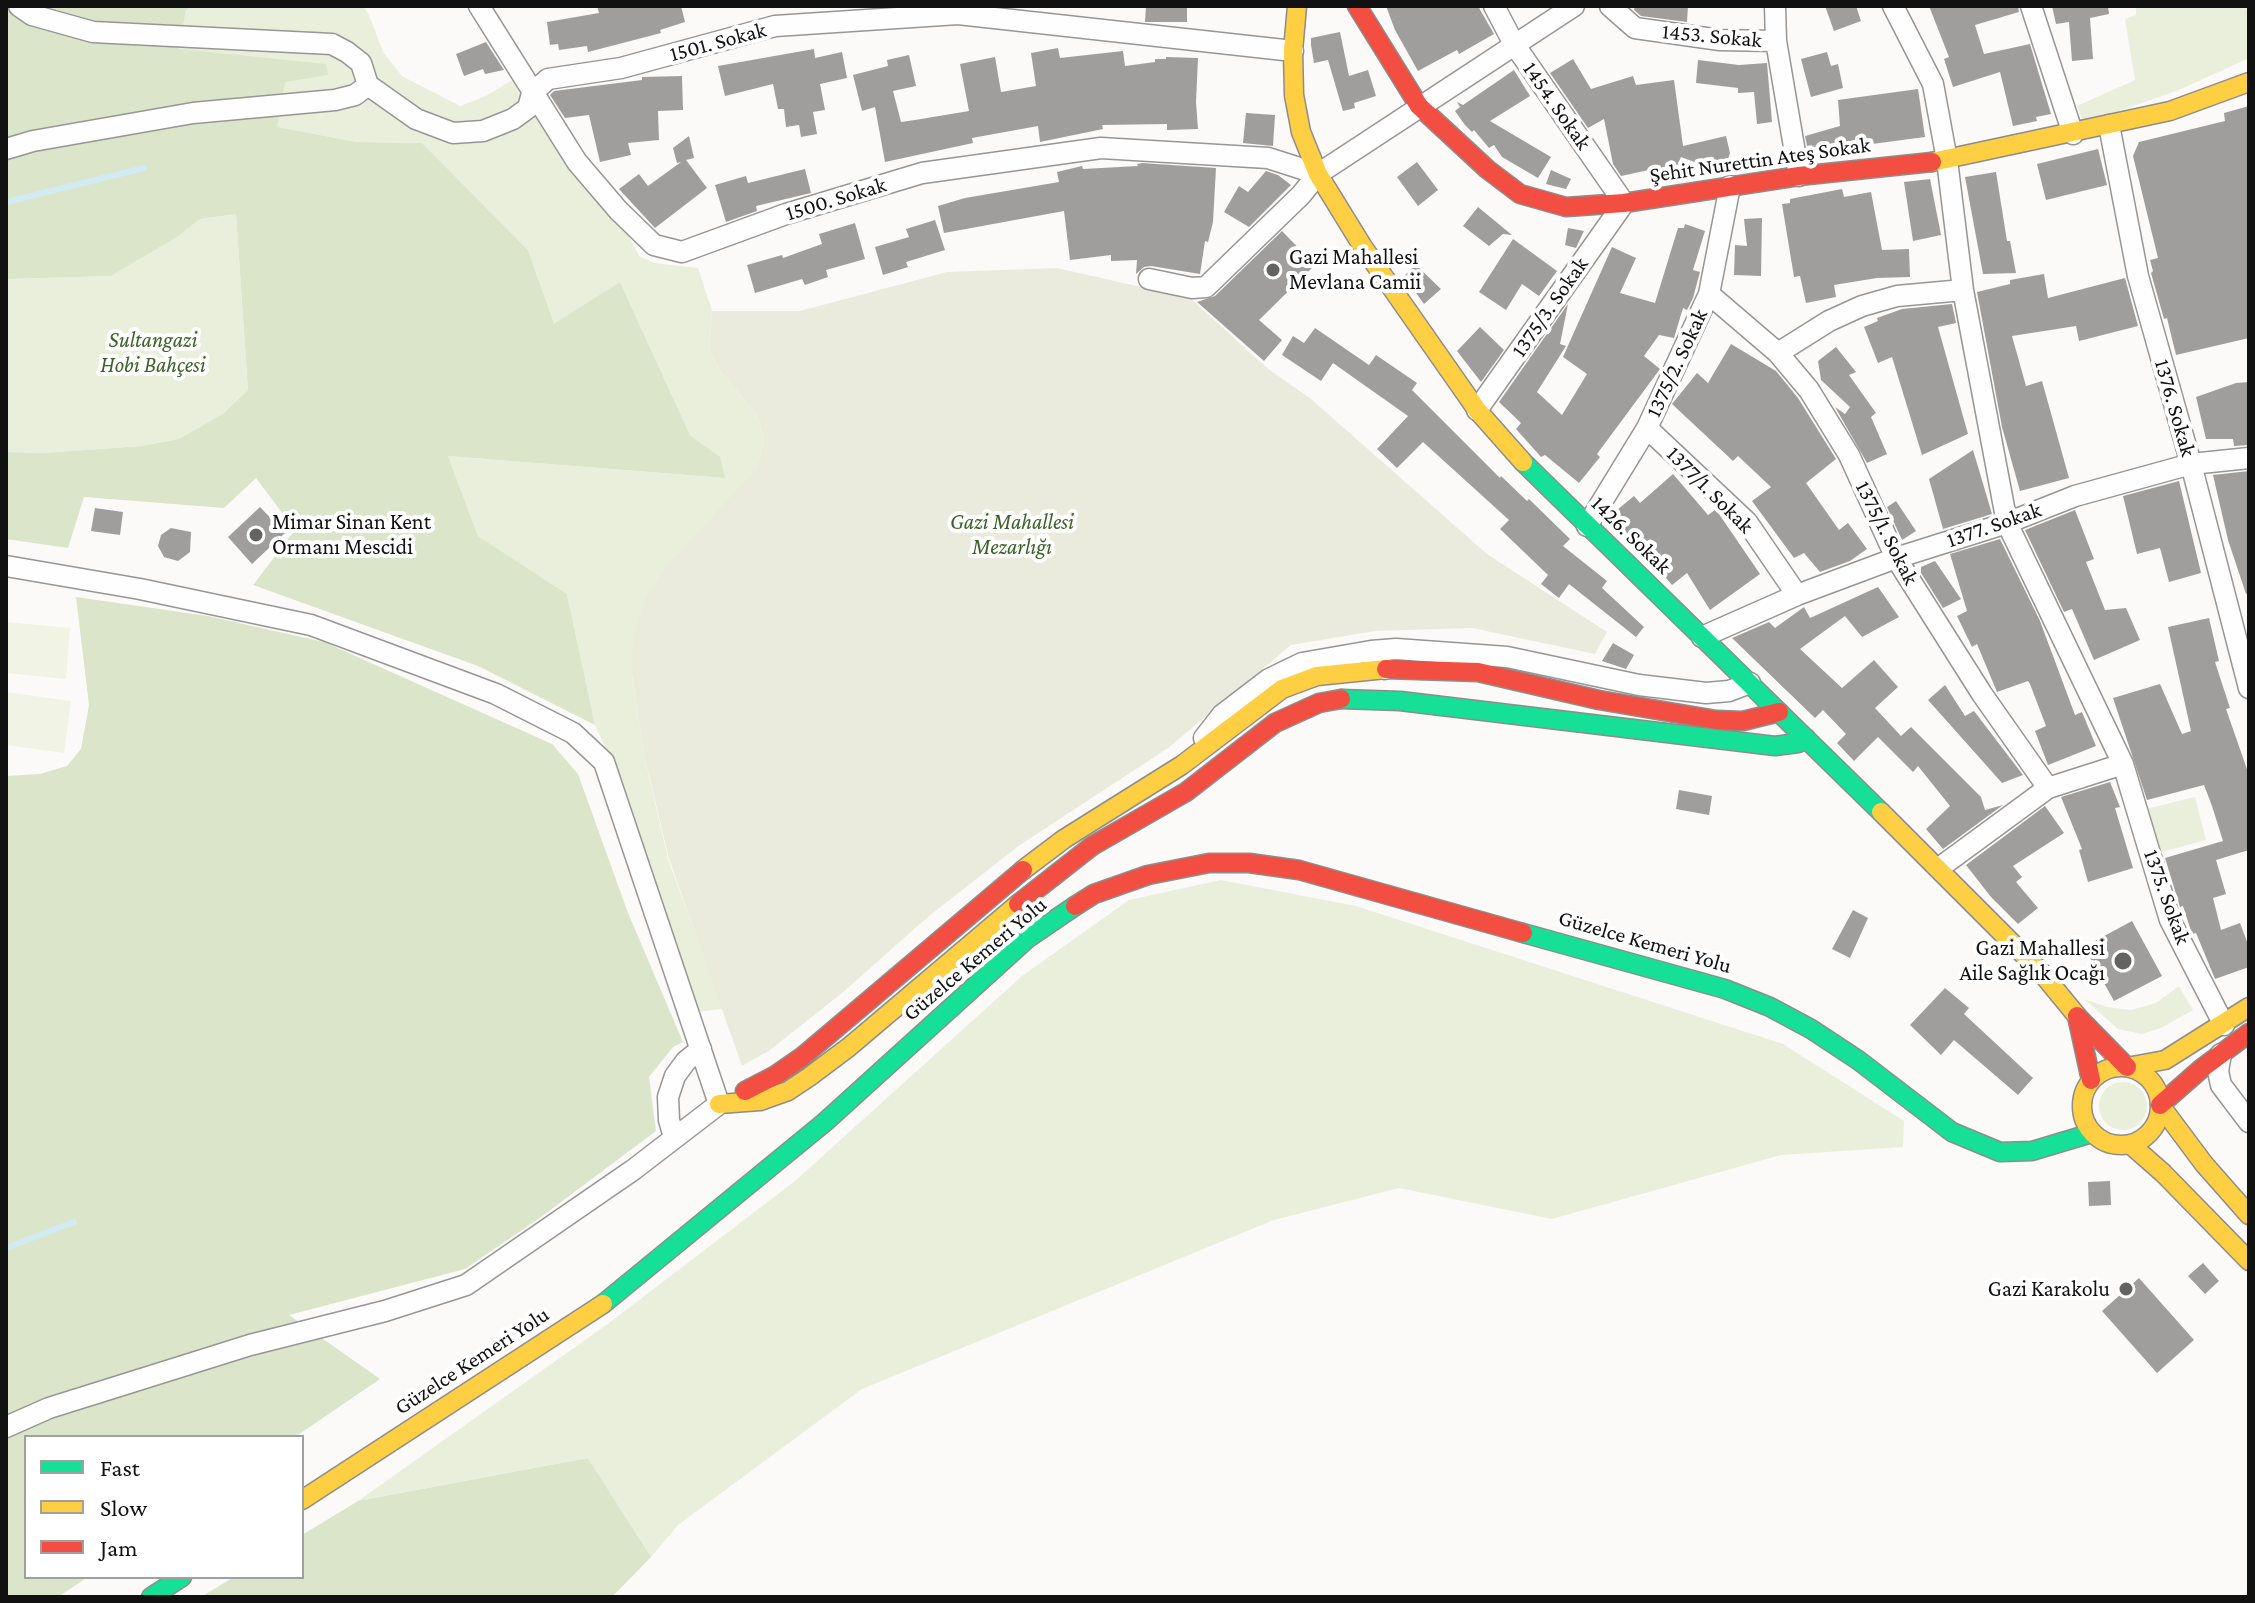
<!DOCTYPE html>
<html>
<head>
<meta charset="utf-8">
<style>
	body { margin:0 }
	#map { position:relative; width:2255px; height:1603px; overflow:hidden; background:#fcfaf8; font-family:"Crimson Pro",serif }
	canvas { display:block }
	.frame { position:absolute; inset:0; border:8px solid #111; pointer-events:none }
	.legend { position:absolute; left:24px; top:1435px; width:280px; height:144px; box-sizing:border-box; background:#fff; border:2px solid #a0a0a0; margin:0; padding:10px 14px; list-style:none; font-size:24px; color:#111 }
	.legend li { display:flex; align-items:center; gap:16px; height:40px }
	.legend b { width:40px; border:2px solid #a0a0a0 }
</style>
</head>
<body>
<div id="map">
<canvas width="2255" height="1603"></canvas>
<div class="frame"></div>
<ul class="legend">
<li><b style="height:10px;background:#16e098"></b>Fast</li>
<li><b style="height:10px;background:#ffcf43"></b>Slow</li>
<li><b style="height:10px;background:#f24e42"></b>Jam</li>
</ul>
</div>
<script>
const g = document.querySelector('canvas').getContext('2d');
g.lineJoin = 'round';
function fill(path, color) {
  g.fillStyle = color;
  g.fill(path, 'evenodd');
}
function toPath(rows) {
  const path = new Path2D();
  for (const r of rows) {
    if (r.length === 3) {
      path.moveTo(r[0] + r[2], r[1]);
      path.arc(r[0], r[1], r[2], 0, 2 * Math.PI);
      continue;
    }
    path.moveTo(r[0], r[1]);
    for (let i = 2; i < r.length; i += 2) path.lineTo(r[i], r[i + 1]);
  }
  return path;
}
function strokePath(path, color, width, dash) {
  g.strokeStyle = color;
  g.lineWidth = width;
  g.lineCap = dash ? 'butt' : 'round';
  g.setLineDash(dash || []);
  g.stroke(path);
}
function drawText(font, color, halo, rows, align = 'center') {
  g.font = font + ' "Crimson Pro",serif';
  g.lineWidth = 8;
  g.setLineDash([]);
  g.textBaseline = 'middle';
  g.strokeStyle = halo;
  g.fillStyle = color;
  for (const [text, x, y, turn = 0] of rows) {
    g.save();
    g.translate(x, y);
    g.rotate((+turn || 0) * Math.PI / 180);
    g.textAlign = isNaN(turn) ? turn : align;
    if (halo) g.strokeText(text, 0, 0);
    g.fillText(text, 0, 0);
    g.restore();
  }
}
fill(toPath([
	[192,6,363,6,369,15,383,52,402,76,460,106,486,96,512,80,528,108,630,238,639,256,654,263,698,268,712,311,709,352,721,372,757,415,764,439,757,468,725,504,632,675,644,754,668,859,723,1009,696,1012,627,795,595,725,567,594,478,536,448,456,724,478,719,457,690,435,620,282,554,325,528,250,422,143,357,142,276,127,285,81,328,75,179,49,186,10],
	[2136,6,2245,6,2249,15,2249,58,2179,90,2084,123,2077,106,2135,80,2125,19,2136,15],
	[236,214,248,390,224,413,179,439,142,446,43,453,6,452,6,279,111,276,177,237,200,219],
	[2195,797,2206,840,2157,853,2146,809],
	[1221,880,1356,906,1783,1044,1904,1121,1903,1147,1781,1155,1552,1219,1399,1188,1274,1220,862,1389,678,1525,651,1557,588,1458,358,1501,609,1323,795,1181,1022,976,1129,900],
	[2179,986,2193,1010,2161,1028,2142,1034,2118,1029,2084,999,2107,1007,2131,1010,2156,1003],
	[2123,1106,24]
]), '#e9efda');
fill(toPath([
	[6,6,192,6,186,10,179,49,326,64,328,75,285,82,277,127,357,142,422,143,528,250,554,324,620,282,690,435,720,457,725,478,448,456,478,536,567,594,595,725,478,666,253,585,295,530,256,478,224,508,84,497,68,548,6,539,6,452,43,453,142,446,179,439,224,413,248,390,236,214,200,219,177,237,111,276,6,279],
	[76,597,208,616,324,642,552,744,578,774,628,913,683,1042,673,1047,649,1077,656,1131,541,1217,465,1269,289,1315,380,1379,295,1437,26,1437,26,1577,88,1577,58,1597,6,1597,6,776,40,774,67,766,81,749,89,705],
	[588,1458,651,1557,612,1597,201,1597,234,1577,302,1577,302,1535,358,1501]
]), '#dbe5c9');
fill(toPath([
	[1057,268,1190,298,1267,368,1311,399,1487,554,1607,632,1595,654,1472,628,1375,631,1291,645,1168,748,1020,845,929,916,842,993,770,1050,742,1066,669,859,644,754,632,675,633,635,646,598,670,563,757,468,764,439,757,415,721,372,709,352,712,311,800,311,947,272]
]), '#eaebdd');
fill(toPath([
	[6,622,70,628,66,679,6,673],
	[6,692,71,701,64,753,6,745]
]), '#f1f3e4');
strokePath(toPath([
	[6,202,144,168],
	[6,1248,74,1222]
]), '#d2ebf2', 6);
fill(toPath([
	[597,6,681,6,685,22,660,30,661,33,588,52,587,46,559,50,558,44,550,45,547,22,599,13],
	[1146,6,1187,6,1187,22,1145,22],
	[1386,6,1478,6,1494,34,1459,54,1457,50,1418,71,1395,30],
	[1635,6,1688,6,1687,22,1641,16,1634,10],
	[1825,6,1856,6,1861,21,1834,31],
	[1929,6,2018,6,2019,12,1975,25,1984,54,2030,44,2051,114,2036,117,2037,121,2013,126,2000,72,1953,87,1944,59,1949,57],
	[2052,6,2108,6,2109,14,2090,18,2093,59,2072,61,2069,22,2056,24],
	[1340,32,1349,76,1368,70,1376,96,1354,103,1355,108,1343,111,1328,60,1314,63,1311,45,1311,38],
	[486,42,504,70,485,74,483,69,464,76,456,54],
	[1058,48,1060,58,1123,51,1125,66,1155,62,1155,59,1166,59,1166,57,1198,58,1196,102,1198,129,1167,130,1167,124,1102,125,1103,129,1040,142,1038,126,972,138,973,143,885,162,875,107,862,111,853,75,888,66,887,60,909,55,916,86,893,91,901,122,915,120,969,111,960,64,995,57,1001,92,1036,86,1031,53],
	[814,49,815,58,842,52,847,78,820,84,825,110,813,112,817,134,801,137,799,125,786,127,784,109,778,109,773,84,725,96,718,66],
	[1827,52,1831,66,1838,64,1843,88,1811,97,1801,59],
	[1573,59,1591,89,1633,76,1636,85,1674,80,1683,146,1726,136,1730,153,1726,165,1695,171,1697,163,1681,157,1672,177,1660,179,1658,168,1621,176,1613,164,1604,119,1588,128,1550,73],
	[1698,60,1739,65,1767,63,1772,122,1757,124,1754,92,1738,93,1738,88,1696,83],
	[1514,70,1530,96,1490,121,1551,157,1538,178,1502,157,1494,145,1489,148,1474,130,1472,132,1465,125,1455,111,1460,107,1457,102,1463,105],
	[682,76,683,110,658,111,659,140,628,143,631,155,600,162,589,115,565,118,550,95,554,91,642,80,642,77],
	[1918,89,1925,137,1872,144,1872,140,1830,144,1833,153,1815,157,1812,145,1807,146,1805,136,1840,126,1838,100],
	[2249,106,2249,338,2176,355,2167,318,2164,319,2151,273,2153,271,2150,260,2158,258,2133,156,2139,142,2225,121,2224,113],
	[1246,113,1275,115,1273,146,1243,143],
	[689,136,694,158,686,160,707,188,655,228,619,189,639,174,648,186,681,162,677,163,673,148],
	[2098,149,2107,185,2046,200,2037,164],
	[1417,162,1438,190,1418,206,1397,177],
	[1142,163,1216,168,1213,222,1208,242,1205,241,1200,274,1151,266,1144,267,1136,274,1137,260,1111,261,1111,255,1070,260,1064,211,944,233,938,206,965,198,1059,182,1057,172,1082,166,1083,169,1138,166,1137,164],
	[805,169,811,193,756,206,757,211,726,222,715,185,746,176,748,183],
	[1551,170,1571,179,1566,189,1546,184],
	[1266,171,1278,175,1291,185,1249,227,1224,212,1239,186,1248,192],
	[1996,172,2007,241,2010,241,2016,273,1983,274,1965,177],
	[1930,179,1941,235,1913,241,1904,182],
	[1842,189,1844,197,1871,192,1882,250,1909,249,1910,277,1877,278,1834,285,1836,297,1806,303,1800,276,1794,277,1782,204,1790,203,1790,199],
	[1478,207,1512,235,1503,234,1489,246,1463,226],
	[1762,218,1761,276,1734,275,1735,245,1747,246,1744,219],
	[935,220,945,250,906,262,908,267,883,275,875,247,909,237,906,229],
	[855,223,865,259,826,270,828,277,805,285,802,279,755,293,747,265,782,255,783,258,822,244,819,234],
	[1685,224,1705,231,1693,270,1700,272,1693,298,1687,310,1683,308,1674,338,1659,335,1644,356,1660,369,1597,454,1600,457,1579,483,1545,455,1541,457,1516,429,1521,423,1499,402,1568,304,1560,344,1566,346,1537,392,1562,415,1587,374,1563,357,1612,247,1636,258,1620,293,1655,303,1678,228,1684,228],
	[1568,228,1584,231,1576,248,1565,245],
	[1282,231,1315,265,1259,320,1282,340,1264,361,1197,302,1215,296],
	[1513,239,1557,271,1539,296,1522,284,1506,310,1479,292],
	[1416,265,1441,289,1424,304,1404,276],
	[2044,274,2048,298,2125,278,2138,326,2079,341,2076,326,2012,336,2026,386,2042,381,2069,478,2020,491,2002,427,1977,292,2010,284,2010,280],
	[1952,304,1956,323,1938,327,1968,434,1922,455,1892,357,1878,363,1864,327,1878,321,1877,318,1902,309],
	[1480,327,1504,350,1481,382,1457,351],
	[1315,328,1369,365,1376,355,1417,383,1412,390,1500,478,1501,476,1527,501,1529,499,1570,539,1563,546,1607,581,1602,588,1644,627,1636,637,1569,584,1559,598,1541,584,1548,575,1500,529,1509,520,1423,442,1397,468,1377,449,1408,416,1333,363,1321,381,1282,355,1293,336,1304,343],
	[1731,344,1776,371,1798,398,1836,459,1806,483,1839,530,1848,523,1867,549,1850,561,1820,572,1804,553,1794,558,1752,501,1771,487,1738,456,1733,461,1672,404,1697,373,1708,383],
	[1836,347,1856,372,1849,375,1876,413,1871,417,1887,454,1867,463,1835,407,1845,414,1850,407,1821,380,1818,361],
	[2249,382,2249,445,2234,446,2233,439,2206,439,2196,397,2236,383],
	[1973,450,1992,514,1943,529,1929,479],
	[2249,471,2249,593,2246,594,2228,540,2213,475],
	[1673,474,1708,515,1715,510,1719,514,1760,574,1710,610,1687,573,1672,585,1611,515,1634,496,1640,503],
	[2179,481,2201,573,2169,582,2160,548,2137,554,2123,496],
	[1896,501,1916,531,1902,540,1887,507],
	[260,507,285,533,252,564,228,537],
	[95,508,123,512,120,535,91,531],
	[2075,510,2094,559,2086,562,2105,610,2126,608,2140,640,2094,660,2072,609,2064,612,2025,530],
	[171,528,191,532,190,552,178,561,164,557,158,546,161,535],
	[2000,539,2040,621,2075,715,2082,712,2096,746,2048,765,2035,731,2046,726,2030,684,2028,681,1997,692,1977,644,1972,647,1957,616,1967,611,1950,554],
	[1935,561,1961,599,1943,608,1921,573,1921,567],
	[1878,587,1899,617,1862,637,1845,616,1800,649,1842,688,1874,660,1898,687,1875,708,1901,736,1911,727,1981,797,1985,810,2003,805,1943,849,1926,829,1950,806,1918,766,1913,772,1878,737,1854,761,1837,743,1846,734,1823,710,1815,718,1732,638,1769,622,1775,628,1804,607,1810,618],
	[2209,618,2219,661,2215,662,2230,708,2226,709,2249,775,2249,850,2216,860,2226,894,2213,898,2221,930,2240,923,2249,947,2249,967,2215,979,2196,933,2192,934,2183,906,2180,907,2165,858,2223,841,2212,806,2204,785,2147,800,2113,698,2160,684,2182,734,2191,731,2168,627],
	[1613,643,1634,655,1626,669,1602,661],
	[1945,685,1965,716,1974,711,2023,775,2002,783,1928,700],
	[2110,782,2120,807,2115,808,2133,868,2088,882,2079,850,2082,849,2061,797],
	[1679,790,1712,796,1709,815,1676,809],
	[2045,806,2064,833,2013,866,2022,877,2016,882,2038,908,2018,924,1991,897,1966,865],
	[1853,910,1868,918,1850,958,1832,949],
	[2132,921,2162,976,2114,1001,2084,947],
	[1945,988,1969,1008,1964,1014,2033,1078,2018,1095,1954,1040,1941,1055,1910,1025],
	[2110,1181,2111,1205,2089,1206,2088,1182],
	[2203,1263,2219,1281,2205,1294,2188,1276],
	[2139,1278,2194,1340,2157,1373,2102,1311]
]), '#a09e9c');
const street = toPath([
	[19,6,32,15,93,32,332,44,347,52,361,63,368,85,416,119,453,133,483,131,513,119,528,108,532,93,548,79,621,68,775,26,958,14,1293,51],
	[479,6,577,162,618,210,654,245,682,252,786,214,922,173,1101,148,1268,158,1318,174],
	[1610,6,1635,28,1720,40,1776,41],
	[1775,6,1776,41,1799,176],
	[1893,6,1933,84,1947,160,1963,290,2007,523,2123,764,2170,920,2224,1025],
	[2031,6,2073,134],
	[2109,125,2138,276,2191,464,2249,688],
	[6,149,33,141,193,113,335,100,355,95,368,85],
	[1149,279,1192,288,1206,287,1301,195,1318,174,1574,6],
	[1709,294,1778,353,1809,390,1849,455,1896,558,1982,694,2048,788],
	[1778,353,1829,321,1862,306,1897,296,1963,290],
	[1477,410,1624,203,1514,44,1494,6],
	[1647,428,1747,522,1797,595],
	[1587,526,1647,428,1709,294,1730,186],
	[6,566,140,589,311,625,496,694,573,733,604,762,719,1104,633,1170,466,1285,385,1311,250,1345,49,1408,6,1427],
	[1702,637,1797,595,1896,558,2007,523,2075,496,2191,464,2249,458],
	[1385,669,1371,651,1396,649,1507,657,1639,685,1706,693,1729,691,1750,683],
	[1204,738,1222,715,1269,679,1302,663,1371,651],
	[1939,868,2048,788,2123,764],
	[2221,1054,2218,1071,2221,1085,2249,1122],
	[674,1137,669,1120,668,1097,675,1076,686,1061,701,1049]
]);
const fast = toPath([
	[1523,462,1881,812],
	[1341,699,1400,701,1775,746,1798,743,1806,738],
	[1523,933,1725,989,1770,1007,1811,1029,1858,1060,1952,1132,2000,1152,2032,1151,2092,1133],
	[603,1304,825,1122,1028,938,1075,906],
	[151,1597,182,1577]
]);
const slow = toPath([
	[1297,6,1293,51,1294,95,1301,132,1318,174,1363,247,1477,410,1523,462],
	[1932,162,2170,111,2249,82],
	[1881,812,2041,972,2077,1016],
	[1023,870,1064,839,1182,765,1282,689,1317,676,1386,669],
	[2127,1067,2165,1060,2249,1007],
	[2121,1106,39],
	[719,1104,760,1101,788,1091,809,1077,849,1047,1018,904],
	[2160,1105,2204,1164,2249,1215],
	[2130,1144,2163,1173,2249,1261],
	[302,1500,603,1304]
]);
const jam = toPath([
	[1357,6,1419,106,1487,169,1520,194,1566,207,1624,203,1799,176,1932,162],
	[1386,669,1478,672,1599,700,1716,720,1743,721,1779,712],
	[1018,904,1092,846,1186,792,1275,723,1319,703,1341,699],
	[1075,906,1094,894,1148,875,1209,863,1249,863,1299,870,1523,933],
	[2091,1080,2077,1016,2127,1067],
	[745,1091,776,1075,802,1057,1023,870],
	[2160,1105,2201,1069,2249,1033]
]);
strokePath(street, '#979695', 23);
strokePath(fast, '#8d8d8c', 21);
strokePath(slow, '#8d8d8c', 21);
strokePath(jam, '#8d8d8c', 21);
strokePath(street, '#fffefe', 20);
strokePath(fast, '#16e098', 18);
strokePath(slow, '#ffcf43', 18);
strokePath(jam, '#f24e42', 18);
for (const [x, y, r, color] of [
	[1273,270,8,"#636362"],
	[256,535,8,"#636362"],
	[2123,961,10,"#636362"],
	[2126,1289,8,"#636362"]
]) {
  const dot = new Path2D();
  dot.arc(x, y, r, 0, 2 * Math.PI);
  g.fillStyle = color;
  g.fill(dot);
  strokePath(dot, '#fff', 3);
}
drawText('22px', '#111', '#fff', [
	["1453. Sokak",1712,36,5],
	["1501. Sokak",718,42,-15],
	["1454. Sokak",1557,106,55],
	["Şehit Nurettin Ateş Sokak",1760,160,-8],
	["1500. Sokak",836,199,-17],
	["1375/3. Sokak",1550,307,-55],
	["1375/2. Sokak",1677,363,-65],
	["1376. Sokak",2175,408,74],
	["1377/1. Sokak",1710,490,45],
	["1377. Sokak",1994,525,-19],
	["1375/1. Sokak",1887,533,63],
	["1426. Sokak",1631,535,44],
	["1375. Sokak",2167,897,70],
	["Güzelce Kemeri Yolu",1645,942,16],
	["Güzelce Kemeri Yolu",975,959,-40],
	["Güzelce Kemeri Yolu",472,1361,-33]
]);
drawText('22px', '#111', '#fff', [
	["Gazi Mahallesi",1289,257],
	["Mevlana Camii",1289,282],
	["Mimar Sinan Kent",272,522],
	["Ormanı Mescidi",272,547],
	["Gazi Mahallesi",2105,948,"right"],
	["Aile Sağlık Ocağı",2105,973,"right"],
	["Gazi Karakolu",2110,1289,"right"]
], 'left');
drawText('italic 22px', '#3b6228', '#fff', [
	["Sultangazi",153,340],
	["Hobi Bahçesi",153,365],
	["Gazi Mahallesi",1012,522],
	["Mezarlığı",1012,547]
]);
</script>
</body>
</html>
